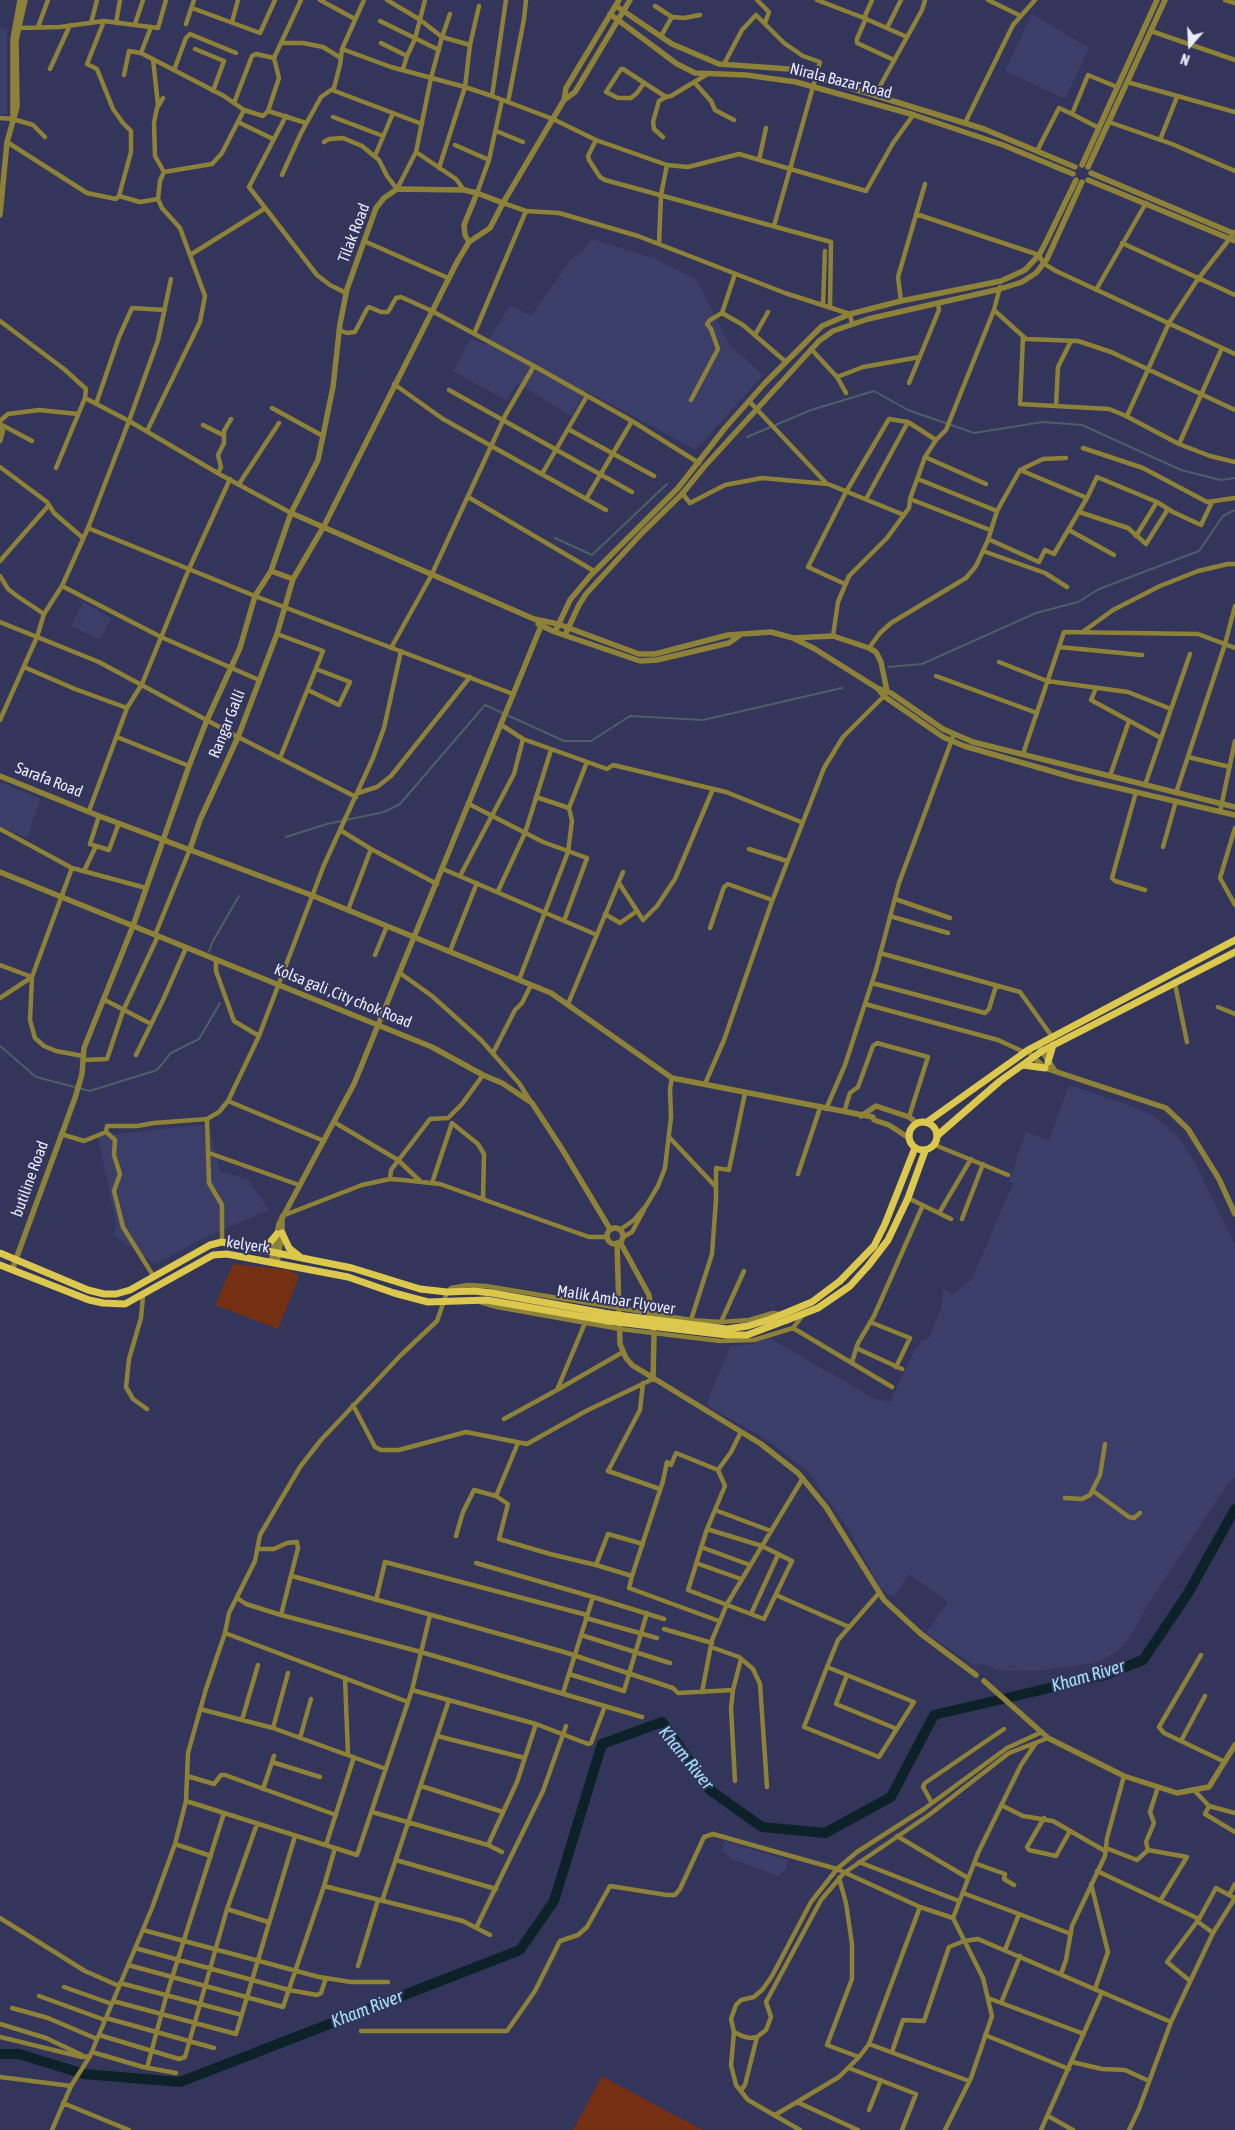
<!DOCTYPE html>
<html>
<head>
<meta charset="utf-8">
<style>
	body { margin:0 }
	#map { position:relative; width:1235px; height:2130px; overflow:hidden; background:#33355a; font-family:"Asap Condensed",sans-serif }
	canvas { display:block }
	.north { position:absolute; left:1165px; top:20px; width:50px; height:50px; -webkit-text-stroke:4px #33355a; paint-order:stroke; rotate:199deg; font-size:14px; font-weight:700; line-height:20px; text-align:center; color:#e8eafd }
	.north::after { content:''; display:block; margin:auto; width:18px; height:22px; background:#e8eafd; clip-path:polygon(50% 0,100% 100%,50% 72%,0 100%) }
</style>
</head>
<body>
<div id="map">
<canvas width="1235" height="2130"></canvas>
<div class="north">N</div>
</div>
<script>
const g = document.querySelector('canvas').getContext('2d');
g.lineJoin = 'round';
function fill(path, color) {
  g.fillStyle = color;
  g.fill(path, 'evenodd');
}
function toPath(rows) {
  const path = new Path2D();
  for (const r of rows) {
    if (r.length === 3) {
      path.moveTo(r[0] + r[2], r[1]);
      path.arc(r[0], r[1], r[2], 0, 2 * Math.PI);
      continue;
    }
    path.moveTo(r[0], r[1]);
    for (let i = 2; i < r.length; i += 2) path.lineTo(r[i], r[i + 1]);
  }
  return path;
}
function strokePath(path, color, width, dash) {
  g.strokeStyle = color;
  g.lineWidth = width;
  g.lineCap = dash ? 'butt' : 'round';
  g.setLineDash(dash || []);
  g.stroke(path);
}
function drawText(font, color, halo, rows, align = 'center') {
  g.font = font + ' "Asap Condensed",sans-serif';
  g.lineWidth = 4;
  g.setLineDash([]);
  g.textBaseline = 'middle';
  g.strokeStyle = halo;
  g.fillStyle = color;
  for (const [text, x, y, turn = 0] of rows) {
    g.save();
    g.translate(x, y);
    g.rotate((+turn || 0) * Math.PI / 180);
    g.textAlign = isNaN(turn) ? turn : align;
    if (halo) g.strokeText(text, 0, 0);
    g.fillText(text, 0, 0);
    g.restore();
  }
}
fill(toPath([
	[1032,14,1089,48,1065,99,1005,71],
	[0,28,7,29,7,115,0,114],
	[592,239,653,258,696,279,729,344,763,375,696,450,586,391,571,416,517,383,507,401,453,371,471,339,486,345,510,305,531,316,574,255,578,257],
	[83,602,111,618,100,640,71,626],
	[0,782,40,799,27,838,0,826],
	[1069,1085,1131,1106,1155,1117,1177,1135,1196,1165,1235,1245,1235,1477,1229,1482,1154,1595,1124,1646,1100,1662,1044,1670,999,1671,985,1664,974,1665,926,1633,948,1602,909,1574,894,1597,880,1588,848,1528,809,1473,769,1441,706,1405,730,1346,752,1344,768,1337,875,1399,890,1402,912,1355,922,1340,928,1339,941,1309,943,1288,953,1294,972,1279,1013,1183,1009,1181,1026,1132,1049,1140],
	[209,1124,220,1172,247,1178,269,1210,210,1235,159,1262,154,1263,113,1235,116,1225,98,1136],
	[724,1841,788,1860,786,1869,778,1876,732,1859,723,1852]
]), '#3c3e6a');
fill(toPath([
	[233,1264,290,1270,299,1277,278,1329,215,1305],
	[602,2076,680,2118,703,2130,573,2130]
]), '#752f13');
strokePath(toPath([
	[747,437,811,410,874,391,908,410,974,433,1043,422,1082,425,1181,470,1221,480,1235,478],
	[555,538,592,555,667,484],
	[888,667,922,664,1036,613,1078,602,1099,589,1199,551,1223,516,1235,510],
	[286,837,327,824,384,812,400,804,485,705,564,741,591,741,630,716,703,720,842,688],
	[209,951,213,941,239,896],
	[0,1046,36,1077,90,1091,157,1070,171,1053,199,1039,220,1003]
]), '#4e5e68', 2);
strokePath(toPath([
	[0,2054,19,2054,84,2074,180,2082,520,1950,554,1901,602,1744,662,1722,710,1790,762,1827,825,1833,891,1797,934,1715,1105,1675,1143,1660,1187,1595,1235,1509]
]), '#0c2228', 10);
strokePath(toPath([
	[320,0,355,19],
	[757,0,769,12,765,23],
	[817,0,864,18],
	[872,0,864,18,907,37],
	[988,0,1021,16],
	[1225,0,1235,3],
	[655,6,672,17],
	[192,8,260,33,275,0],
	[450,14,442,37,470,45],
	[866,18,857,39,857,43,894,60],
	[380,21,439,50],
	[232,22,238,0],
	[91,23,97,0],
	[116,23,120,0],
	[135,24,143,0],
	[186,24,194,0],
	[38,27,48,0],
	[151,27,141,53,224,96,244,110],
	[19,28,60,27,104,21,158,28,166,0],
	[887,28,901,0],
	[1151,31,1235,60],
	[661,36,672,17,684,18,700,15],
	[281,43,303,43,323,47,341,58],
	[381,43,407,56,403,69],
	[195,49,224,61,213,91],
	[342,49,391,67,465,87,492,96,553,119,596,140,667,165,688,167,739,154,866,191,893,143,914,114],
	[407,56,415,39,425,0],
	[153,59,158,105],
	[724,64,742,30,756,15,784,43,803,56,820,62,774,226],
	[50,69,70,25],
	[174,70,186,38,190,34,236,53],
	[124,75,129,51,141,53],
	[694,82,711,101,715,110,734,120],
	[1127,82,1235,112],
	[644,83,637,93,631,98,618,98,606,92,621,69,623,69,666,97,671,96,706,75],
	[332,90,422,124],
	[875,95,922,10,925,0],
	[492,96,506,0],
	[163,98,157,108,154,123,155,156,164,172],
	[508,102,524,19,526,0],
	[234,103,252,56,256,54,274,58],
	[268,111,306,123],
	[286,116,249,187,317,275,330,285,346,293],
	[333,117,383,136],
	[0,118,13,119,33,125,45,137],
	[238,122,273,139],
	[1109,122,1172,144,1235,171],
	[965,123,1013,25,1035,0],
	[1099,128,1072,114,1088,75,1117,87],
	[496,131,523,142],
	[663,137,654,129,653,122,659,101,666,97],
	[596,140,588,156,589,160,600,177,605,180,831,242,830,306],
	[1160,140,1177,97],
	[7,142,87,193,116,199,119,196,131,152,131,131,123,123,113,109,97,69,87,64,104,21],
	[324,142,329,139,343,138,362,146,379,160,387,176,397,189,416,152,431,78,442,37,419,19,387,0],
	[455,145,489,160],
	[1037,151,1059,108,1072,114],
	[416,152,456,179,464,190],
	[375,156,393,113],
	[759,160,766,128],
	[439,168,465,87,470,45,479,6],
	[282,175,301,133,321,97,334,88,340,65,342,49,364,0],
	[477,193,489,160,502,100],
	[119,196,140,202,158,199],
	[503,203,526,211,559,213,638,236,785,293,850,314,852,324],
	[916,214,1039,255,1043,263,1056,271,1235,354],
	[364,241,448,278],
	[1122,243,1235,295],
	[659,244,661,195,667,165],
	[190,255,264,209],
	[735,274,722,313,743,325,786,362],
	[1096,290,1146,203],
	[901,301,898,277,925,184],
	[823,305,825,251],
	[994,310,1026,339,1078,341,1111,352,1235,410],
	[0,321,64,369,86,389,85,398,129,421,221,475,291,513],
	[339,330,347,333,355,332,367,309,369,307,381,312,388,312,396,298,401,297,432,311,534,366,632,421,699,463],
	[474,334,526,211],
	[755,335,768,312],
	[1023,337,1020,404,1109,409,1124,415,1179,444,1210,456,1235,462],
	[811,349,837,377,846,393],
	[837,377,863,367,920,357],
	[909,383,939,310,938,303],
	[394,384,443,419,606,510],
	[449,390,632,492],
	[691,400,718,349,711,329,707,324,710,320,722,313],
	[749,401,827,484],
	[96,404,119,337,132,308,165,310],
	[1056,406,1058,367,1071,341],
	[272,408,323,436],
	[1127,416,1169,323,1198,279,1235,232],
	[0,421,8,414,39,410,78,414],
	[0,424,32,441],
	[203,425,223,435],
	[0,428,3,431,0,441],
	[568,429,654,476],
	[147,431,200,322,205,296,180,228,162,208,158,199,160,181,164,172,212,164,222,153,244,110,263,116,268,111,279,78,274,58,301,0],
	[1179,444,1222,348],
	[1083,448,1143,468,1207,502,1235,498],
	[925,457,986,484],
	[0,467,47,502,54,513,83,538],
	[56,468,85,398],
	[1020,470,1087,498],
	[218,473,221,467,218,455,224,443,224,431,231,419],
	[542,474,587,396],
	[918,479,997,511],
	[239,484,279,423],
	[682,493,690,503,725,485,762,478,828,484,904,515],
	[468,497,594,571],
	[586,499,632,421],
	[866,499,908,422],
	[910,499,990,530],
	[1079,512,1128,528,1146,544,1168,509],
	[88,528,255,596,513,694],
	[1069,530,1114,555],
	[1136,536,1157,502],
	[988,539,1039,562,1045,550,1054,554,1087,498,1097,477,1157,502,1173,512,1201,525,1212,502],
	[983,551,1045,573,1067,587],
	[0,561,49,505],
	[0,576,8,589,17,596,44,614],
	[845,584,808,567,846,492,889,419,908,422,936,440],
	[62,586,161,637,259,680],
	[0,622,99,662,238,737,356,797],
	[1084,631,1113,610,1160,586,1198,571,1228,564,1235,564],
	[277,634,323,651,280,758],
	[833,636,838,602,849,576,887,538,909,508,910,499,925,457,936,440,946,430,994,310,1000,287],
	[1059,647,1142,655],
	[391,648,431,576,506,414,534,366],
	[869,648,880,633,891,623,966,578,976,566,988,540,997,511,1020,470,1043,459,1066,458],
	[999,662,1047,681,1128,692,1171,709],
	[24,667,75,689,127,708],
	[936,676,1037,713],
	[1096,688,1091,700,1161,738],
	[308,690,339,705,350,682,316,669],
	[0,720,37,637,44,614,62,586,88,528,129,421,158,340,171,279],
	[500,724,523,739,607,769,613,765,726,792,801,822],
	[117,737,189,766],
	[1023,754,1064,632,1198,634,1235,648],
	[1188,757,1230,767],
	[1110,776,1129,721],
	[1145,785,1190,654],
	[1136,792,1112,878,1115,881,1145,890],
	[358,793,377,787,391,776,470,677],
	[1176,793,1225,644,1235,606],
	[536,797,569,808],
	[469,804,543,842,587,858,564,921],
	[89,811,127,708,142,684,189,569,230,479],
	[1220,812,1235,741],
	[99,816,90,844,109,850,119,823],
	[1235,828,1220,878,1235,905],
	[0,829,72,868,146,888],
	[340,830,371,849,437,884],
	[1163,847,1176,801],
	[749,849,787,861],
	[443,869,597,935],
	[84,871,96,846],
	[460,876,514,774,523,739],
	[619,883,643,920,657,906,675,879,713,789],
	[498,891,525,833,551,750],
	[895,899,950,918],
	[348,910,371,849],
	[605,914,620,923,637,911],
	[890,916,948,933],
	[710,928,724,887,728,884,772,900],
	[155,935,190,849],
	[450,951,477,883],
	[880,953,1020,992,1053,1038],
	[375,955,387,926],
	[216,961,216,971,234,1021,259,1036],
	[0,965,32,977,30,1020,35,1038,44,1046,56,1051,83,1056],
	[400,973,432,996,481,1040,519,1083,531,1102],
	[519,980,568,852,572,821,569,808,587,762],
	[872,983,985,1013,989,1009,996,986],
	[1175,984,1187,1042],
	[0,998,32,977,72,868],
	[103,999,151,1024],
	[568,1004,623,872],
	[865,1004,998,1040,1024,1052],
	[1218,1007,1235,1014],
	[493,1053,515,1010,522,1003,531,985],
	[136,1055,163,1000,186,948],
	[83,1060,107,1059,123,1011,158,936],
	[705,1084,724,1040,771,904,824,768,843,737,885,695],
	[228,1101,324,1141],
	[826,1109,845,1065,876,970,899,883,954,734],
	[844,1112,850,1093,858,1087,873,1046,877,1043,928,1057,909,1117],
	[207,1119,209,1183,222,1205,222,1242],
	[334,1122,398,1160,420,1181],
	[453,1124,478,1144,484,1154,483,1199],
	[106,1132,115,1140,114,1155,120,1174,114,1191,123,1227,154,1277],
	[61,1134,84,1141,106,1132,107,1126,137,1126,154,1123,207,1119,219,1112,228,1101,259,1036,324,865,373,758,384,728,401,651],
	[669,1137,716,1187],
	[935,1145,1008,1175],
	[209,1153,299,1185],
	[798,1174,820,1108],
	[390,1179,391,1170,430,1119,448,1118,462,1104,483,1075],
	[432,1183,452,1123],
	[908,1198,951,1219],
	[939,1213,971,1159],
	[282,1216,362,1185,390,1179,403,1180,440,1184,589,1237,607,1237],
	[962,1219,983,1164],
	[621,1229,634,1220,646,1206,658,1186,665,1168,671,1117,670,1089,672,1078],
	[623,1237,632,1232,644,1210],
	[143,1296,141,1318,129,1359,126,1387,133,1399,147,1409],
	[480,1302,497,1307,620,1329,720,1341,754,1340,793,1328,803,1315],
	[691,1320,712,1254,716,1200,716,1168,729,1170,745,1093],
	[721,1322,744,1271],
	[870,1322,910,1338,896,1367],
	[793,1328,892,1387],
	[856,1348,902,1369],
	[852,1362,858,1343,874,1316,923,1205],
	[643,1383,640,1410,608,1471,660,1489],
	[557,1390,623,1352],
	[353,1405,375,1447,381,1450,399,1450,466,1432,527,1444,586,1411,653,1379],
	[504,1419,557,1390,585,1323],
	[518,1443,496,1496,508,1504,499,1539,550,1554,596,1565,632,1576,663,1481,667,1462,671,1465,676,1453,718,1470,731,1452,741,1432],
	[1093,1491,1129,1517,1134,1518,1140,1513],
	[1065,1498,1082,1499,1090,1495,1100,1475,1105,1444],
	[715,1510,771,1531],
	[707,1529,762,1546,792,1561,764,1619,688,1590,707,1529,725,1486,718,1470],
	[456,1536,463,1512,474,1490,496,1496],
	[701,1547,750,1565],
	[258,1549,274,1549,287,1543,297,1542,298,1548,281,1615],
	[476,1563,593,1597,563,1693],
	[696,1563,741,1579],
	[596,1565,608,1534,643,1544],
	[292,1576,564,1652,673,1688,678,1693,733,1690],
	[632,1576,629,1588,719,1621],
	[776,1595,849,1627],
	[593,1597,664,1619],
	[237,1598,246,1604,281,1615,421,1652,642,1717],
	[376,1600,385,1562,587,1615],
	[751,1614,778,1555],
	[586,1618,657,1638],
	[664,1629,712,1643],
	[225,1633,408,1702],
	[581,1635,670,1663],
	[711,1647,739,1657,753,1669,760,1684,767,1787],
	[1201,1655,1159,1727,1164,1733,1225,1762],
	[827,1667,914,1702,879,1757,804,1727,827,1667,838,1640,879,1593],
	[569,1674,624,1691,647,1613],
	[847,1675,836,1704,897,1729],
	[345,1678,348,1755],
	[412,1690,536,1724,588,1744,591,1743,605,1706],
	[702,1692,712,1640,727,1604,803,1478],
	[200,1709,273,1728,386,1769],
	[242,1720,258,1665],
	[273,1728,288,1673],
	[437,1736,525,1758],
	[300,1738,311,1699],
	[1181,1741,1205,1696],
	[272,1762,320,1777],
	[187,1776,214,1784,221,1775,225,1775,336,1815],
	[735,1781,731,1708,733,1690,741,1659],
	[421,1786,503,1812],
	[263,1789,274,1756],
	[1194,1790,1209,1806,1205,1814,1235,1832],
	[186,1801,357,1855,412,1690,430,1615],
	[932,1803,923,1787,925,1783,1004,1729],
	[1001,1805,1023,1816,1053,1821,1105,1851],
	[1209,1806,1235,1813],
	[372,1812,488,1845,502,1852],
	[1044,1818,1027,1847,1029,1850,1056,1856,1070,1831],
	[897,1836,968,1878],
	[175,1844,211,1856],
	[326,1845,354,1757],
	[488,1845,517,1782,536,1724],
	[1106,1848,1137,1860,1148,1850,1146,1842,1154,1823,1150,1812,1158,1787],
	[1148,1850,1187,1857,1160,1901],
	[396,1860,496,1889],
	[859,1862,959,1901],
	[974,1863,1005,1874,1004,1879,1014,1885],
	[1097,1871,1199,1919],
	[839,1878,846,1903,852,1944,852,1979,827,2045,859,2057],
	[1091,1884,1108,1952,1095,1989],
	[324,1886,463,1921,490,1935],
	[963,1893,1019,1914,1005,1950],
	[382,1901,449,1700],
	[227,1909,268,1922],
	[1019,1914,1071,1934],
	[0,1918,85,1971,119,1986],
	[1197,1921,1213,1933,1235,1898,1229,1895],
	[476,1928,543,1791,566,1726],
	[143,1930,319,1977,351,1982,388,1982],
	[135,1948,289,1990,317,1995,321,1993,326,1978],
	[128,1965,283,2007,324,1886,335,1848],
	[358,1966,378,1900],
	[1061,1974,1066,1960,1072,1926,1105,1856,1107,1838,1124,1776],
	[1189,1980,1167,1962,1199,1919,1216,1888,1229,1895,1235,1884],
	[120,1983,242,2015],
	[64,1987,112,2004],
	[39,1996,105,2020],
	[988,1998,1084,2034],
	[113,2001,236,2034,295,1836],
	[1001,2003,1020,1956],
	[12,2008,48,2018,97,2039],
	[106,2018,214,2048],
	[0,2024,46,2038,82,2055],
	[361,2031,507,2031,535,1991,560,1941,578,1935,587,1927,610,1886,667,1895,675,1895,680,1889,704,1837,713,1834,837,1869,920,1907,953,1918],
	[734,2032,742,2036,750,2038,757,2037,766,2030,771,2017,766,2002,821,1900,844,1873,929,1815,1009,1753,1048,1738],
	[99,2035,179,2059,185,2057,227,1909,257,1824],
	[985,2035,1069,2069],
	[0,2037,82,2057,90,2056,152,1908,175,1844,186,1801,188,1753,206,1689,225,1633,229,1613,255,1561,260,1535,300,1467,321,1440,401,1355,437,1321,447,1292,451,1288,468,1285,486,1286,691,1320,721,1322,749,1320,773,1313,779,1314],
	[869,2044,969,2081],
	[92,2052,143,2067,176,2073],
	[892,2052,903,2020,924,2021,949,1947,964,1941,978,1939,1171,2022],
	[1072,2062,1102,2069,1125,2070,1149,2081],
	[147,2068,166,1997,224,1813],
	[849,2068,916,2094,902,2130],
	[0,2077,71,2086],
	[741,2090,745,2085,757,2037],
	[797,2102,858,2130],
	[63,2103,129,2130],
	[869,2110,881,2080],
	[775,2115,839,2077,859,2057,869,2044,920,1907],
	[1048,2116,1073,2130],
	[52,2130,71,2086,90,2056],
	[800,2130,748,2100,736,2085,731,2065,734,2032,731,2019,736,2005,741,2000,754,1997,763,1989,772,1976,811,1902,837,1869,857,1852,924,1809,1007,1748,1042,1732],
	[945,2130,971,2078,992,2016,983,1978,953,1918,978,1853,1021,1765,1036,1743],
	[1041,2130,1102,1992],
	[1129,2130,1139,2109,1171,2022,1213,1933]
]), '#8e8239', 4.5);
strokePath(toPath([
	[616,6,672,44,719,64,789,69,984,129,1075,167],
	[610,14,677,64,695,73,746,75,796,82,911,114,1003,145,1073,174],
	[564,100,566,88,619,0],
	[13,117,13,39,20,0],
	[1082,165,1157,0],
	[1088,167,1165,0],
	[1091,173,1235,234],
	[1088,180,1235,241],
	[0,215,7,142,17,107,16,40,25,0],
	[469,242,465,235,464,225,477,193],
	[291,513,534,619,558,624,639,654,655,654,728,635,771,632,793,638,815,649,877,688,891,693,943,729,973,742,1235,807],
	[271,571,293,579],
	[538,624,555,632,640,661,657,660,729,643,740,635],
	[555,632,570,600,590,576,678,488,725,428,765,383,822,326,850,314,901,301,1001,281,1025,270,1039,255,1046,242,1076,180],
	[565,635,579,605,586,594,642,533,682,494,704,467,819,341,833,331,868,319,1000,289,1022,282,1036,273,1047,259,1082,182],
	[793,638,833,636,869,648,876,652,881,662,887,691],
	[877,688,885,697,943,737,964,746,1075,778,1235,815],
	[0,776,99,816,311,895,551,993,672,1078,873,1117,874,1120,889,1125,909,1138],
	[190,849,200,820,238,737,277,634,293,579,324,526,457,262,469,242,490,228,503,203,564,100,575,92,630,0],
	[0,872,432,1047,483,1075,502,1083,532,1103,562,1149,610,1229],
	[1040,1048,1055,1071],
	[1031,1055,1045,1068,1166,1108,1188,1129,1219,1179,1235,1214],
	[861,1116,876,1106,909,1117,917,1123],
	[615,1236,8],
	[620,1242,649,1295,654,1335,653,1379],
	[617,1243,620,1344,626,1358,632,1365,761,1444,798,1473,826,1507,884,1600,921,1634,976,1675],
	[271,1262,279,1224,354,1084,541,626],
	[277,1263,282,1233,282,1218],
	[12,1270,75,1098,82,1074,84,1048,133,926,189,766,207,720,240,648,255,596,271,571,291,513,318,460,333,387,340,324,347,289,376,208,384,198,397,189,464,190,477,193,503,203],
	[984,1681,1048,1738,1124,1776,1177,1793,1209,1787,1235,1745]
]), '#8e8239', 5.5);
strokePath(toPath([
	[1048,1062,1053,1045],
	[1023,1065,1045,1068],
	[923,1136,14],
	[927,1122,1028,1050,1235,940],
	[938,1135,1000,1081,1042,1051,1235,952],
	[282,1233,289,1248,299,1256],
	[260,1249,267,1246,277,1234],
	[0,1253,88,1290,104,1294,116,1294,130,1290,210,1245,222,1242,352,1268,420,1289,447,1292,474,1291,492,1293,609,1314],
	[0,1265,89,1300,103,1303,125,1304,213,1255,227,1254,348,1277,394,1293,428,1302,487,1300,608,1321],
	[771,1319,812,1302,840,1281,874,1246,885,1224,915,1148],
	[787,1320,818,1308,850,1286,868,1266,888,1240,908,1198,925,1151]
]), '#dcc84c', 7);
strokePath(toPath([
	[609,1314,727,1329,748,1326,771,1319],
	[608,1321,727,1335,747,1335,787,1320]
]), '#dcc84c', 7);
drawText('16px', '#e8eafd', '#33355a', [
	["Nirala Bazar Road",841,81,14],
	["Tilak Road",354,233,-69],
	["Rangar Galli",227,724,-68],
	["Sarafa Road",49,780,21],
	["Kolsa gali ,City chok Road",343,996,22],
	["butiline Road",30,1179,-70],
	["kelyerk",248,1245,8],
	["Malik Ambar Flyover",616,1300,9]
]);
drawText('italic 18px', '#a1e2f8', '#33355a', [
	["Kham River",1088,1676,-16],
	["Kham River",686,1758,51],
	["Kham River",367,2009,-21]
]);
</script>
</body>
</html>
